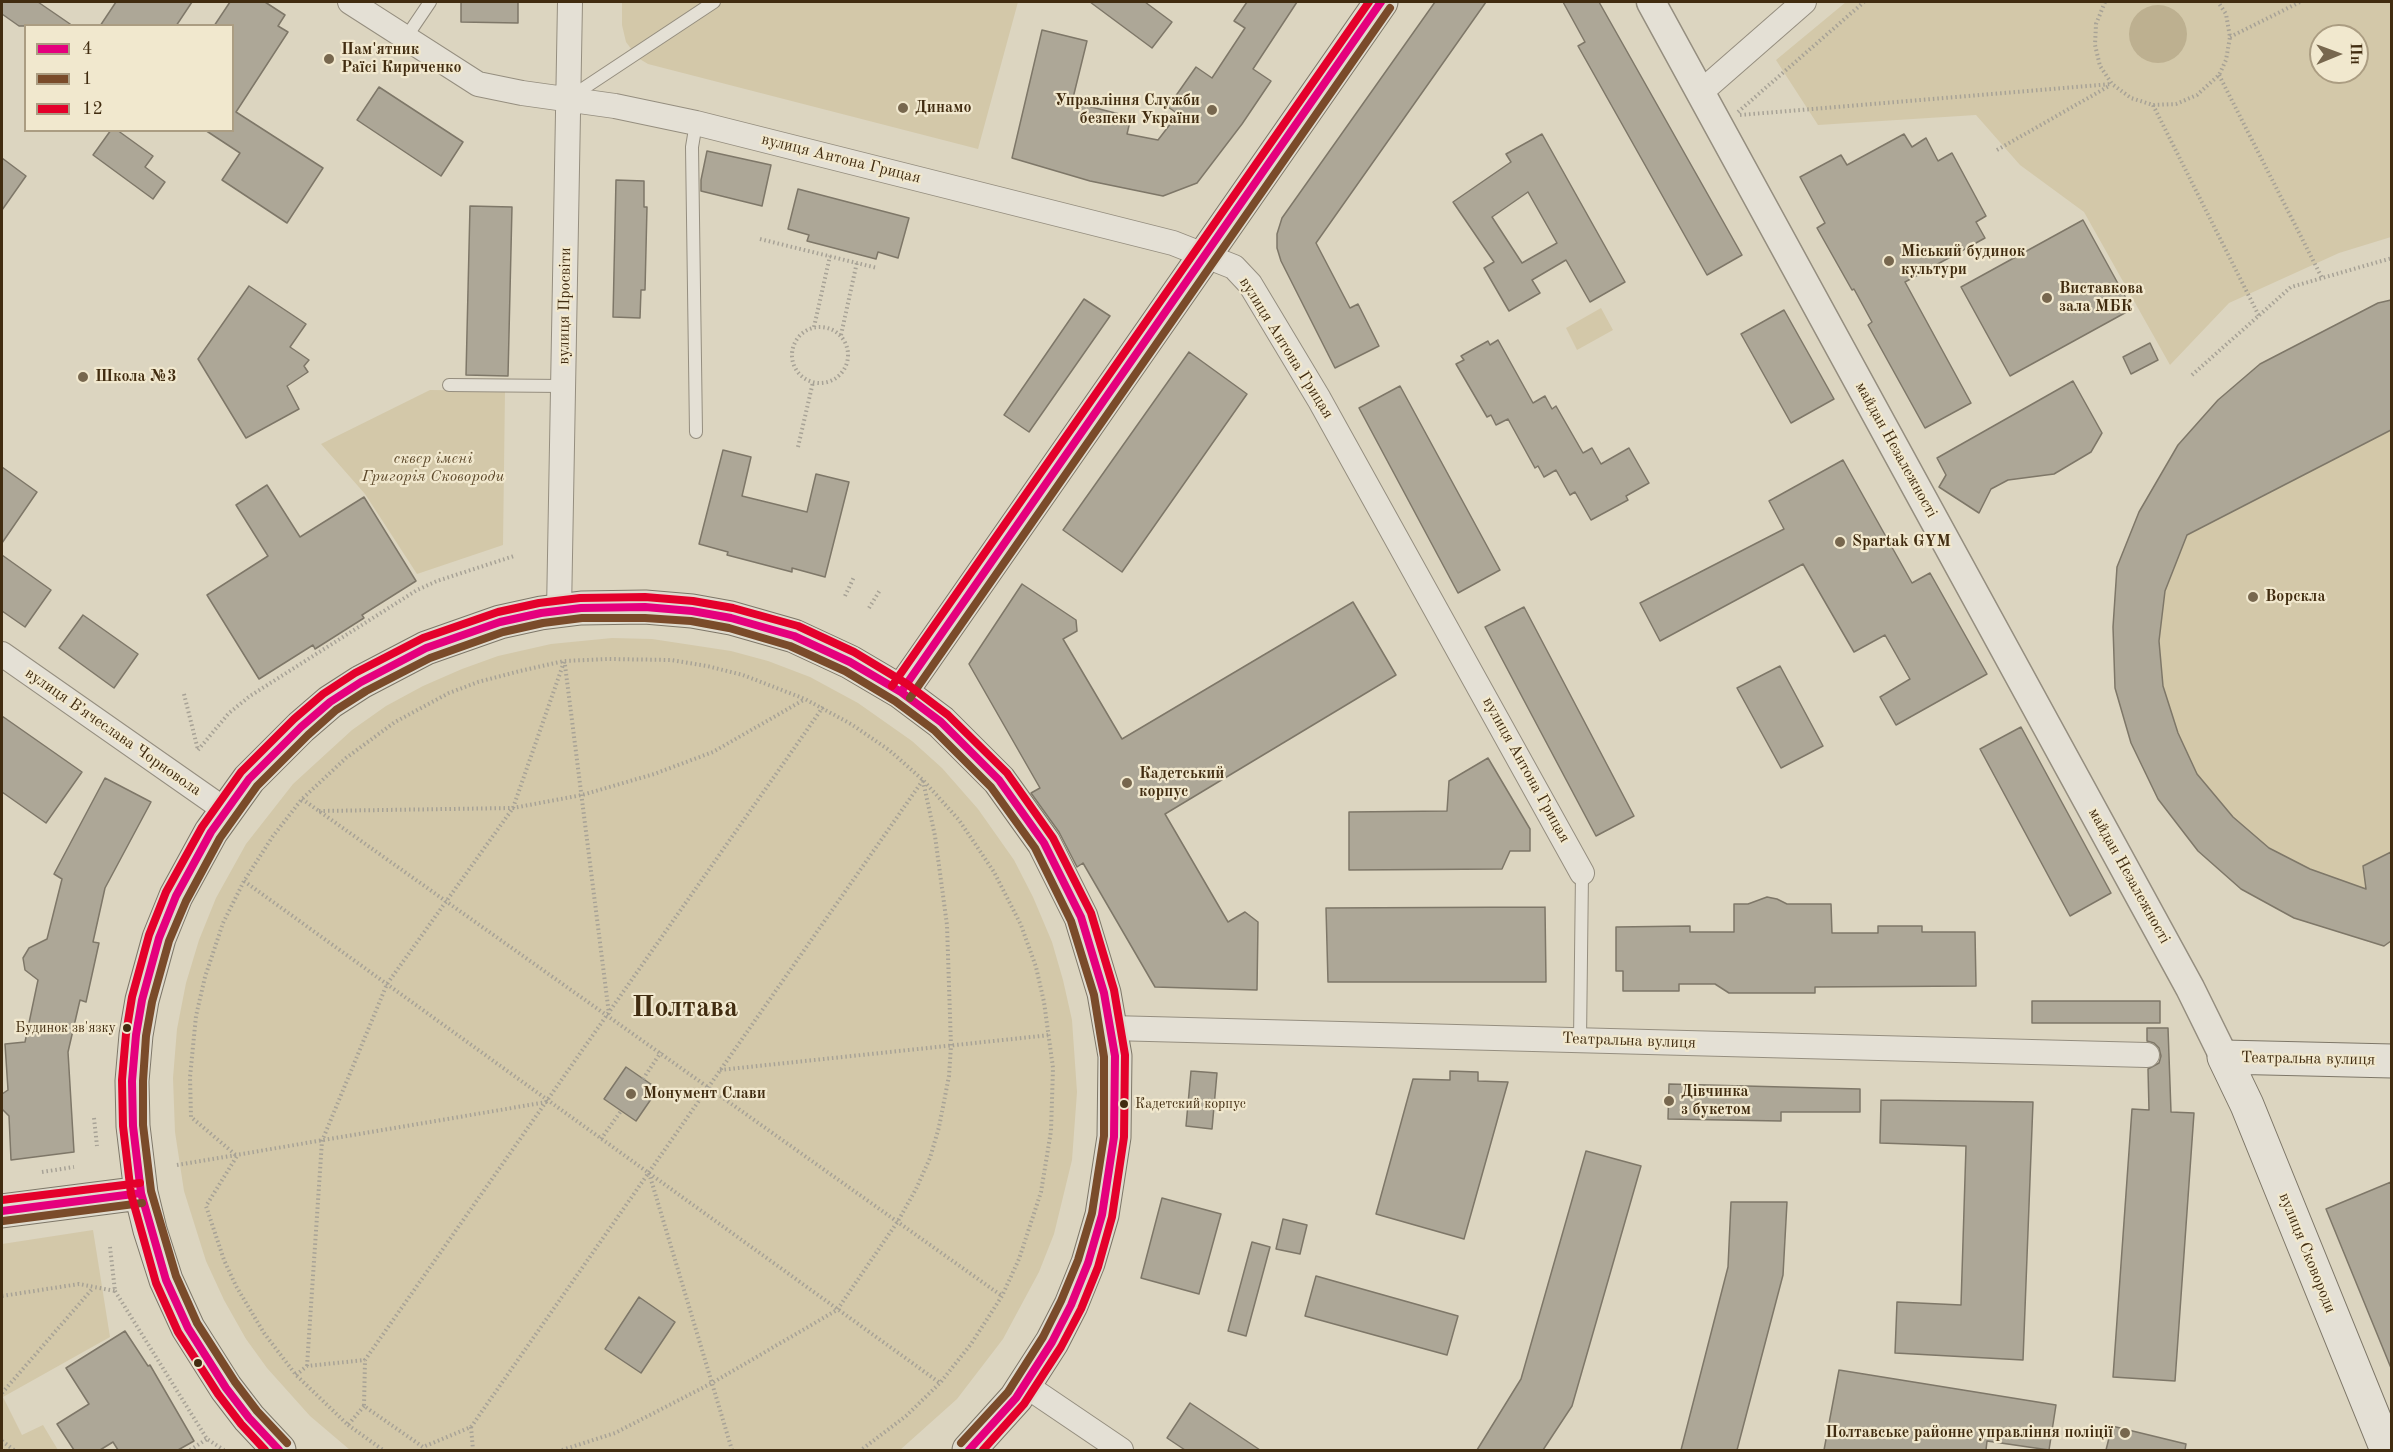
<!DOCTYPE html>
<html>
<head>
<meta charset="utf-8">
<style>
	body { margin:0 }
	#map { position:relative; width:2393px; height:1452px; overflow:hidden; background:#dcd5c0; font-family:"Old Standard TT",serif }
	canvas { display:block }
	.frame { position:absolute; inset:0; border:3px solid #412c10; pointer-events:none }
	.legend { position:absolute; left:24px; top:24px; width:210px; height:108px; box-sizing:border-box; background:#f1e8ce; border:2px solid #ab9d82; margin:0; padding:8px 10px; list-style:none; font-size:18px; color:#412c10 }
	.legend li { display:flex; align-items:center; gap:12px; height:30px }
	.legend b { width:30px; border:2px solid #ab9d82 }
	.north { position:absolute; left:2309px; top:24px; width:60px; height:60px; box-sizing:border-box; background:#f1e8ce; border:2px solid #ab9d82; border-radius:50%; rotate:89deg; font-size:16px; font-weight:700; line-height:24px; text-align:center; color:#412c10 }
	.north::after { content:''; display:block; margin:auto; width:21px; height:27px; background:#77674e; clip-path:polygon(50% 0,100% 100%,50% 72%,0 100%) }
</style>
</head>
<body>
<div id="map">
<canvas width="2393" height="1452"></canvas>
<div class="frame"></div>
<ul class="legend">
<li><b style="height:8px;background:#e5007d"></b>4</li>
<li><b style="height:8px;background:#7a4b2a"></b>1</li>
<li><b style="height:8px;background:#e4002b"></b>12</li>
</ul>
<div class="north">Пн</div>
</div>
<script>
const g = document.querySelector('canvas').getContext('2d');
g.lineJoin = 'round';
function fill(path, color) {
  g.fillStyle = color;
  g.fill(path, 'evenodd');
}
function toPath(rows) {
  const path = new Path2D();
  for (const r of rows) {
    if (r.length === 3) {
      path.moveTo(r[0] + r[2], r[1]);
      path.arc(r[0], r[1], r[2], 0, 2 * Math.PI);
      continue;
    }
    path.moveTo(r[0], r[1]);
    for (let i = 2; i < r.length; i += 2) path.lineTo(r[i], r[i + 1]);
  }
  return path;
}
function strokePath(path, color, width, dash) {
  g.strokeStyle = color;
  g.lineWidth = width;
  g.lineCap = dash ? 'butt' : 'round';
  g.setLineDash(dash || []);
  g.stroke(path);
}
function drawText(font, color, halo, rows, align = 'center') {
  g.font = font + ' "Old Standard TT",serif';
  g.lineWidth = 4.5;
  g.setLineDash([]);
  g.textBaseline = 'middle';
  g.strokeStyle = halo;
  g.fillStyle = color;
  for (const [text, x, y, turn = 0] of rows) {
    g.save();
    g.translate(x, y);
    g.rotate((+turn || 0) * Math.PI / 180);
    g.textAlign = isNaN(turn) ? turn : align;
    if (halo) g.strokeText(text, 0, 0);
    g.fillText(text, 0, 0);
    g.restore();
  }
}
fill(toPath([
	[622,2,1018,2,978,149,648,64,638,58,626,42,622,25],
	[1846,2,2391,2,2391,237,2339,253,2229,303,2170,365,2084,212,2020,165,1976,115,1818,125,1776,60],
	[2321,36,2357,36,2357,72,2321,72],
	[2391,300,2391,941,2383,946,2294,918,2241,889,2198,851,2158,799,2131,743,2115,689,2113,627,2117,567,2139,512,2260,364,2378,303],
	[1601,308,1613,330,1577,350,1566,328],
	[430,390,505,391,503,545,417,574,365,494,321,444],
	[612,638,652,639,731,651,768,661,810,677,858,703,912,741,942,768,978,809,1014,860,1033,897,1052,942,1063,980,1072,1020,1077,1092,1072,1160,1054,1234,1039,1272,1003,1339,957,1399,900,1450,350,1450,310,1416,267,1368,246,1339,224,1300,206,1261,184,1191,175,1132,173,1078,177,1029,186,983,199,940,216,898,246,844,293,784,352,730,386,706,423,686,462,669,498,656,551,644],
	[93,1230,110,1337,3,1397,22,1435,43,1425,58,1450,2,1450,2,1244]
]), '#d3c8a9');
fill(toPath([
	[2158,34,29]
]), '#bdb090');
const building = toPath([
	[2,2,38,2,73,26,19,26,2,14,2,2],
	[116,2,192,2,176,26,100,26,116,2],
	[230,2,265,2,285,15,278,26,288,32,236,112,323,168,287,223,222,180,240,153,205,130,232,130,232,26,214,26,230,2],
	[461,2,518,2,518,23,461,22,461,2],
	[1090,2,1145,2,1172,22,1152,48,1090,2],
	[1247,2,1297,2,1253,69,1271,81,1242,124,1197,183,1163,196,1090,181,1012,158,1042,30,1087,41,1072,102,1131,117,1127,134,1158,140,1178,114,1168,107,1196,67,1212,78,1245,28,1234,21,1247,2],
	[1435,2,1486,2,1316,243,1350,308,1358,304,1379,346,1335,368,1281,261,1277,248,1277,234,1282,218,1435,2],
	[1563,2,1599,2,1742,255,1707,275,1578,46,1585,42,1563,2],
	[379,87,463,142,441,176,357,120,379,87],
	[111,130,117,130,153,156,145,167,165,182,153,199,93,155,111,130],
	[1542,134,1625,282,1590,302,1566,260,1532,280,1540,293,1509,311,1484,268,1494,262,1453,202,1511,162,1506,154,1542,134],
	[1528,192,1557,243,1522,263,1492,217,1528,192],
	[1904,134,1912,147,1926,138,1938,161,1952,153,1986,216,1976,222,1985,238,1905,282,1971,403,1925,428,1868,325,1872,322,1854,289,1852,290,1817,228,1825,223,1800,177,1841,155,1847,165,1904,134],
	[707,151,771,165,762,206,701,191,701,180,707,151],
	[2,158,26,176,2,210,2,158],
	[616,180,644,181,644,207,647,207,645,290,641,290,640,318,613,317,616,180],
	[798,189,909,218,898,258,878,252,876,259,807,241,809,235,788,229,798,189],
	[470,206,512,207,508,376,466,375,470,206],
	[2083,220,2132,309,2010,376,1961,287,2083,220],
	[249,286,306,324,290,347,309,360,304,366,308,372,287,386,299,409,246,438,198,359,249,286],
	[1084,299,1110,316,1029,432,1004,415,1084,299],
	[2391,300,2391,430,2187,535,2165,591,2159,641,2163,686,2178,733,2197,774,2233,817,2269,848,2310,869,2366,889,2363,866,2391,852,2391,941,2384,946,2294,918,2241,889,2198,851,2158,799,2131,743,2115,688,2113,627,2117,567,2139,512,2178,445,2218,400,2260,364,2378,303,2391,300],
	[1784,310,1834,399,1791,423,1741,334,1784,310],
	[1498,340,1533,403,1545,396,1552,409,1556,406,1583,453,1592,448,1601,464,1629,448,1649,483,1626,496,1628,500,1591,520,1575,492,1570,495,1556,470,1544,477,1538,466,1535,468,1508,419,1496,425,1491,415,1487,417,1456,364,1464,360,1461,356,1488,341,1490,345,1498,340],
	[2150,343,2158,360,2131,374,2123,357,2150,343],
	[1189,352,1247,394,1122,572,1063,530,1189,352],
	[2073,381,2102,433,2091,452,2054,474,2008,480,1991,489,1979,513,1939,487,1946,475,1937,458,2073,381],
	[1400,386,1500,570,1458,593,1359,408,1400,386],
	[723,450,751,457,742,496,807,512,816,474,849,482,825,577,792,568,792,572,727,555,728,552,699,544,723,450],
	[1843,460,1912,583,1930,573,1987,674,1896,725,1880,697,1910,679,1885,635,1854,652,1803,564,1660,641,1640,603,1784,529,1769,501,1843,460],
	[2,467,37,492,2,543,2,467],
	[267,485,300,537,364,497,416,581,362,615,364,618,315,649,313,645,259,679,207,595,268,556,236,505,267,485],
	[2,555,51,590,25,627,2,611,2,555],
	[1022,584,1076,620,1077,631,1063,639,1122,739,1353,602,1396,675,1165,814,1228,922,1245,912,1258,922,1257,990,1155,987,1083,863,1077,867,1059,832,1031,793,1040,788,969,664,1022,584],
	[1524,607,1634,816,1596,836,1485,627,1524,607],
	[83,615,138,654,114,688,59,648,83,615],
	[1780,666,1823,746,1781,768,1737,688,1780,666],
	[2,716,82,772,46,823,2,792,2,716],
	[2021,727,2111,893,2070,916,1980,749,2021,727],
	[1488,758,1530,829,1530,851,1510,851,1502,869,1349,870,1349,812,1447,811,1449,781,1488,758],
	[105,778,151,802,105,888,93,942,99,943,86,1002,80,1000,68,1052,74,1152,11,1160,9,1116,2,1109,2,1094,8,1090,5,1044,25,1042,38,980,25,970,23,958,29,948,47,939,62,879,54,874,105,778],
	[1767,897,1777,899,1787,904,1831,904,1832,933,1878,933,1878,926,1922,926,1922,932,1975,932,1976,986,1815,987,1815,993,1729,993,1715,984,1679,984,1679,991,1623,991,1623,971,1616,971,1616,927,1690,926,1690,932,1734,932,1734,904,1748,904,1767,897],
	[1545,907,1546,982,1328,982,1326,908,1545,907],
	[2032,1001,2160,1001,2160,1023,2032,1023,2032,1001],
	[2147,1028,2168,1028,2171,1112,2194,1113,2175,1381,2113,1377,2132,1109,2149,1110,2148,1069,2159,1063,2161,1056,2159,1048,2154,1043,2147,1041,2147,1028],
	[626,1067,658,1089,636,1121,604,1099,626,1067],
	[1191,1071,1217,1073,1212,1129,1186,1126,1191,1071],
	[1450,1071,1478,1072,1478,1081,1508,1082,1464,1239,1376,1214,1413,1079,1450,1080,1450,1071],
	[1669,1084,1860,1089,1860,1112,1781,1112,1781,1121,1668,1119,1669,1084],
	[1881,1100,2033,1102,2023,1360,1895,1353,1897,1302,1961,1305,1966,1146,1880,1143,1881,1100],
	[1586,1151,1641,1166,1572,1406,1543,1450,1477,1450,1521,1379,1586,1151],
	[2391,1182,2391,1368,2326,1209,2391,1182],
	[1162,1198,1221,1214,1199,1294,1141,1278,1162,1198],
	[1731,1202,1787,1202,1783,1275,1737,1450,1681,1450,1728,1267,1731,1202],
	[1283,1219,1307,1225,1300,1254,1276,1249,1283,1219],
	[1252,1242,1270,1247,1246,1336,1228,1331,1252,1242],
	[1316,1276,1458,1316,1447,1355,1305,1316,1316,1276],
	[639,1297,675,1322,641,1373,605,1349,639,1297],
	[125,1331,148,1366,150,1365,194,1441,178,1450,118,1450,113,1442,100,1450,74,1450,57,1424,89,1404,66,1368,125,1331],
	[1839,1370,2056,1405,2049,1450,1987,1441,1986,1450,1824,1450,1839,1370],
	[1190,1403,1260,1450,1185,1450,1167,1438,1190,1403],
	[2112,1426,2186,1444,2185,1450,2106,1450,2112,1426]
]);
fill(building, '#ada797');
strokePath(building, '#7e7768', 1.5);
const service = toPath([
	[405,39,430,2],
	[569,98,714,2],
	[449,385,563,386],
	[696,432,692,147,696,123],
	[1580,1040,1582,873]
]);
const minor = toPath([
	[350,2,478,84,522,93,615,106,696,123,1173,243,1234,267,1250,284,1319,399,1582,873],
	[1701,92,1804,2],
	[559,611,570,2],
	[2,654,225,810],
	[1111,1028,2147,1055],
	[1025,1385,1121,1450]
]);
const tertiary = toPath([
	[1651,2,2190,988,2224,1057]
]);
const secondary = toPath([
	[2387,1450,2247,1105,2224,1057,2392,1061]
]);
const primary = toPath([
	[901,692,1381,2],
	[2,1211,141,1193],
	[279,1450,249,1418,226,1388,188,1328,166,1280,150,1230,141,1193,133,1126,132,1081,136,1035,142,1000,159,938,176,896,211,832,249,779,301,727,330,702,361,682,426,648,500,622,541,613,581,608,645,607,692,611,731,618,794,636,850,662,901,692,941,722,999,780,1044,843,1081,917,1104,993,1115,1056,1114,1137,1102,1215,1088,1263,1071,1305,1052,1342,1016,1398,969,1450]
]);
strokePath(service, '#958e7f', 14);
strokePath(minor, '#958e7f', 26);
strokePath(tertiary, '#958e7f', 31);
strokePath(secondary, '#7e7768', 35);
strokePath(primary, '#7e7768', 35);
strokePath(toPath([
	[2105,2,2096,24,2095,45,2100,66,2112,84,2131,98,2153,105,2176,104,2197,95,2219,75,2226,60,2230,37,2226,14,2218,2],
	[2230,37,2300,2],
	[2219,75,2322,278],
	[2153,105,2259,316],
	[1738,112,1864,2],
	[1740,115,2112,84],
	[1997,150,2109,86],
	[760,239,877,268],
	[814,327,830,256],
	[820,355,28],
	[841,335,857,262],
	[2192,375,2291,287,2392,258],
	[798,447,813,382],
	[845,596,854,577],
	[869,608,880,590],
	[565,665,609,1014],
	[184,694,198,750],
	[823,707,365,1360,364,1406,423,1447,471,1427,923,780],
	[198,750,229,713,250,696,417,590,437,581,514,556],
	[302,799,1002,1296],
	[319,811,513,808,582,795,654,774,713,752,805,699],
	[244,881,940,1383],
	[720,1070,1050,1035],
	[643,1079,661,1052],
	[94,1118,97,1146],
	[601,1139,621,1111],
	[177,1165,547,1102],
	[42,1172,74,1167],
	[649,1173,732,1450],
	[115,1291,207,1439,224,1450],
	[2,1296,79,1284,115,1291,110,1247],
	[307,1366,322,1141,387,984,513,808,564,662],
	[296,1375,307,1366,365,1360],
	[2,1393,93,1288],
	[364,1406,348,1425,296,1375,264,1333,236,1286,224,1260,206,1206,237,1156,191,1117,190,1077,196,1016,205,977,223,923,244,881,273,836,302,799,346,758,395,722,449,693,478,682,520,671,564,661,608,659,671,660,707,666,743,675,805,699,851,724,889,750,923,780,959,820,994,872,1021,925,1036,967,1044,1002,1053,1068,1051,1131,1041,1192,1019,1259,1002,1296,971,1344,940,1383,906,1416,861,1450],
	[348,1425,383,1450],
	[471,1427,473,1450],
	[2,1441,14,1450],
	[190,1450,207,1439],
	[562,1450,615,1433,712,1383,837,1310,898,1221,916,1189,930,1158,939,1127,949,1076,951,1046,947,925,935,836,923,781]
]), '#a7a296', 4, [1.5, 3]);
strokePath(service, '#e4e0d5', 12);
strokePath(minor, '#e4e0d5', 24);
strokePath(tertiary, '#e4e0d5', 28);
strokePath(secondary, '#e4e0d5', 33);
strokePath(primary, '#dfdbce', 33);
strokePath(toPath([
	[901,692,1381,2],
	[2,1211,141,1193],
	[279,1450,249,1418,226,1388,188,1328,166,1280,141,1193,133,1126,132,1081,136,1035,142,1000,159,938,176,896,211,832,249,779,301,727,330,702,361,682,426,648,500,622,541,613,581,608,645,607,692,611,731,618,794,636,850,662,901,692,941,722,999,780,1044,843,1081,917,1104,993,1115,1056,1114,1137,1102,1215,1088,1263,1071,1305,1052,1342,1016,1398,969,1450]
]), '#e5007d', 8);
strokePath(toPath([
	[910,698,1390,8],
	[3,1221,142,1203],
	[287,1443,257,1411,235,1382,197,1323,176,1276,151,1191,143,1125,143,1081,146,1036,152,1002,169,941,186,901,220,838,257,786,308,735,336,710,366,691,430,658,503,632,543,623,582,618,645,618,691,621,729,628,790,646,845,671,895,701,934,730,991,787,1035,848,1071,921,1094,995,1104,1057,1104,1136,1092,1213,1078,1260,1061,1301,1043,1337,1008,1392,961,1443]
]), '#7a4b2a', 8);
strokePath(toPath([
	[892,686,1369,2],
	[2,1200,140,1183],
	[265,1450,241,1424,218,1394,178,1332,156,1283,131,1194,123,1126,122,1080,126,1034,132,997,149,935,166,892,202,827,241,772,294,719,323,694,355,673,423,638,498,612,539,603,580,598,645,597,693,601,733,608,798,626,854,652,907,684,948,715,1007,773,1053,838,1091,913,1114,990,1125,1055,1124,1137,1112,1217,1098,1267,1081,1309,1061,1347,1024,1404,983,1450]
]), '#e4002b', 8);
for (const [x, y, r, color] of [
	[329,59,6,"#77674e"],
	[903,108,6,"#77674e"],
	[1212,110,6,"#77674e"],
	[1889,261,6,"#77674e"],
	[2047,298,6,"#77674e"],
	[83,377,6,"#77674e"],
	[1840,542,6,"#77674e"],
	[2253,597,6,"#77674e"],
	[1127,783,6,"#77674e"],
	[127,1028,5,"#412c10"],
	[631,1094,6,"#77674e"],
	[1669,1101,6,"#77674e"],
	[1124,1104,5,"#412c10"],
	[198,1363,5,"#412c10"],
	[2125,1433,6,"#77674e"]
]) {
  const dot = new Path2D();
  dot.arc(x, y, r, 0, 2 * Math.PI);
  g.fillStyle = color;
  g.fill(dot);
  strokePath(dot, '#f1e8ce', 2);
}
drawText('14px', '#412c10', '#f1e8ce', [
	["Будинок зв'язку",116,1028],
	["Кадетский корпус",1135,1104,"left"]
], 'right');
drawText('bold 16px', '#412c10', '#f1e8ce', [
	["Пам'ятник",341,50],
	["Раїсі Кириченко",341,68],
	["Управління Служби",1200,101,"right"],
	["безпеки України",1200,119,"right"],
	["Динамо",915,108],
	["Міський будинок",1901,252],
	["культури",1901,270],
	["Виставкова",2059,289],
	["зала МБК",2059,307],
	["Школа №3",95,377],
	["Spartak GYM",1852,542],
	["Ворскла",2265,597],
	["Кадетський",1139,774],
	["корпус",1139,792],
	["Дівчинка",1681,1092],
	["з букетом",1681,1110],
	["Монумент Слави",643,1094],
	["Полтавське районне управління поліції",2113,1433,"right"]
], 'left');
drawText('16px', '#412c10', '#f1e8ce', [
	["вулиця Антона Грицая",841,159,14],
	["вулиця Просвіти",565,306,-89],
	["вулиця Антона Грицая",1286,348,58],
	["майдан Незалежності",1896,450,61],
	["вулиця Вʼячеслава Чорновола",113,732,35],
	["вулиця Антона Грицая",1526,770,61],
	["майдан Незалежності",2129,876,61],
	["Театральна вулиця",1629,1041,2],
	["Театральна вулиця",2308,1059,1],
	["вулиця Сковороди",2307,1253,68]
]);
drawText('italic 16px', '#5d492b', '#f1e8ce', [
	["сквер імені",433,459],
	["Григорія Сковороди",433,477]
]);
drawText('bold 28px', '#412c10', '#f1e8ce', [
	["Полтава",685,1009]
]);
</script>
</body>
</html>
